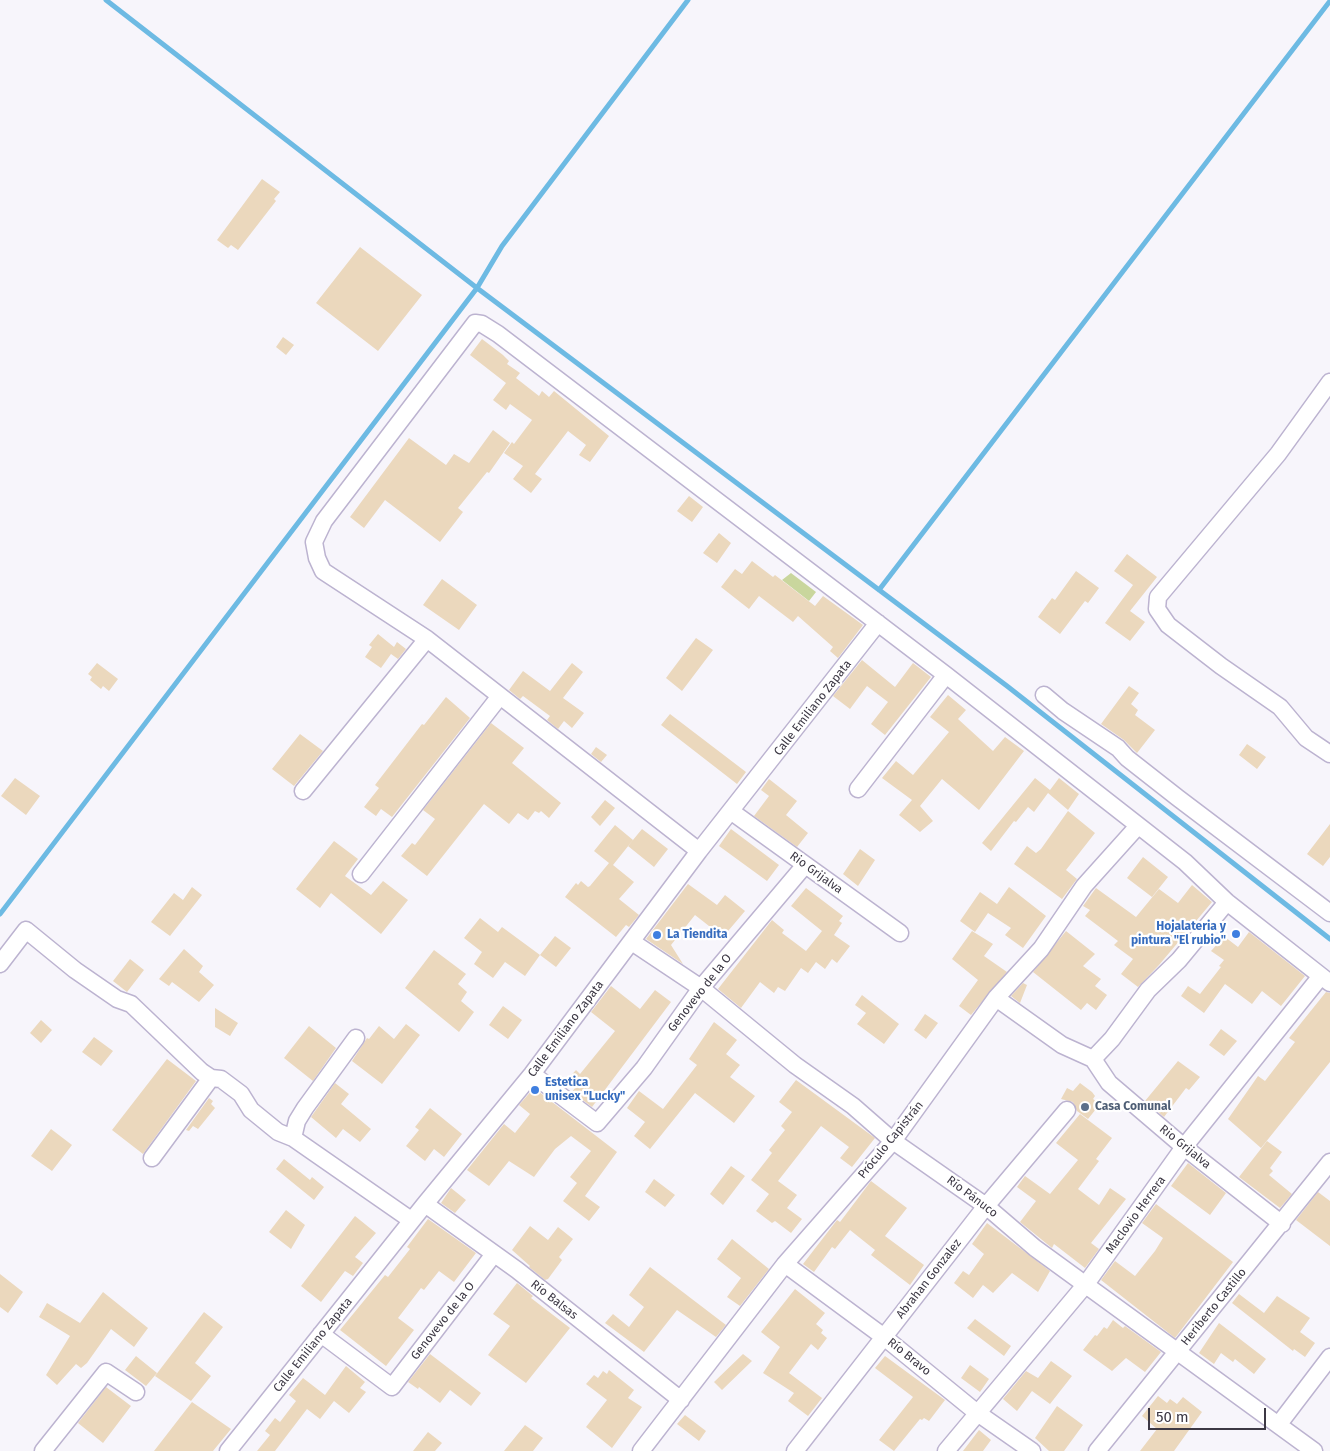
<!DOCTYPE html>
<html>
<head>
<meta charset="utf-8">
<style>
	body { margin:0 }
	#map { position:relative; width:1330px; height:1451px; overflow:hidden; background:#f7f5fb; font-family:"Fira Sans",sans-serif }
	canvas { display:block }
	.scale { position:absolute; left:1148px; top:1408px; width:118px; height:22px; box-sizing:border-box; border:2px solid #3c3844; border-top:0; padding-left:6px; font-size:15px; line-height:18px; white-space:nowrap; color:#3c3844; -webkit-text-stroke:4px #fff; paint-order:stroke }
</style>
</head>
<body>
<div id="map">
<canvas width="1330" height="1451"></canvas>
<div class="scale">50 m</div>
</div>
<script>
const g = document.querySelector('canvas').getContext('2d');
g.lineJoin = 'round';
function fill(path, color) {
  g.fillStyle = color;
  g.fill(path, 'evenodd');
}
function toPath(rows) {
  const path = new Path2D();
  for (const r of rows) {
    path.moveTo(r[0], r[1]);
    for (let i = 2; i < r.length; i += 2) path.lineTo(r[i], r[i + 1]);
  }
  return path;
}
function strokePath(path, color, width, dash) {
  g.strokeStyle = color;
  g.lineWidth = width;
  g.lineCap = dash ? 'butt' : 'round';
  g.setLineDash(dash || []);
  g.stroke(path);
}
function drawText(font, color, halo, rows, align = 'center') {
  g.font = font + ' "Fira Sans",sans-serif';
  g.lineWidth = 4.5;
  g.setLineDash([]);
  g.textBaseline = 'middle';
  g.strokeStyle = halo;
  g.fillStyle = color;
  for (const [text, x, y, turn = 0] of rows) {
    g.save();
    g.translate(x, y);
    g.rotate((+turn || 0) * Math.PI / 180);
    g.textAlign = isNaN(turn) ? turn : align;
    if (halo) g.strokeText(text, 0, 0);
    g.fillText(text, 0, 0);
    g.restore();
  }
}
fill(toPath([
	[791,573,816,592,809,601,782,580]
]), '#c9d69d');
strokePath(toPath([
	[106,0,477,288,1007,686,1330,939],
	[879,590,1330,1],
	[0,914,477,288,502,246,688,0]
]), '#6dbae3', 5);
fill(toPath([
	[262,179,280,192,274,199,276,201,238,250,231,245,228,248,217,240],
	[360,247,422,295,378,351,316,303],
	[283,337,294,345,286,355,276,347],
	[482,339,503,355,509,361,507,364,520,373,516,378,539,396,542,391,549,397,554,391,609,436,590,462,579,455,586,445,568,431,535,474,542,479,531,493,513,479,523,466,504,453,512,442,514,444,532,420,510,404,506,410,493,400,506,383,470,355],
	[493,430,510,443,489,473,487,472,458,508,463,512,440,542,385,500,364,528,350,517,409,438,446,465,454,454,469,463],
	[689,496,703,507,692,522,677,511],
	[719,533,731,543,717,563,703,553],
	[1127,554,1157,577,1130,611,1145,622,1130,641,1105,623,1133,585,1114,571],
	[752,561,773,577,775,575,815,606,823,596,863,625,838,658,830,651,833,647,798,616,793,622,759,596,749,609,721,587,735,569,742,574],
	[1076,571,1099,588,1088,603,1085,601,1060,634,1038,617,1052,598,1055,600],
	[442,579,477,605,459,630,423,605],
	[378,634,394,647,397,642,406,649,398,659,391,654,381,668,365,657,372,647,369,645],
	[696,638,713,650,682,691,666,678],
	[862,660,895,687,913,663,931,677,885,735,871,724,888,702,867,686,850,709,833,696],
	[97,663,118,679,109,691,103,686,101,689,90,680,92,677,88,674],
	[572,663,583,672,563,698,584,713,572,728,564,721,558,729,547,720,550,716,523,696,520,699,509,690,523,671,550,691],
	[1129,686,1139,693,1131,704,1138,710,1135,715,1155,730,1137,753,1124,740,1101,724],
	[948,695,966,710,958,719,993,751,1005,737,1024,751,979,810,942,779,920,806,933,821,920,832,899,815,912,800,882,778,896,761,913,775,949,732,930,717],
	[446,697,470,718,392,817,381,809,376,816,364,807,379,788,375,785,422,724,424,725],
	[670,714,746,772,737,784,661,725],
	[491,723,524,748,512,763,561,803,549,818,541,811,539,813,535,811,528,820,518,813,509,824,484,804,427,876,401,856,412,843,415,845,435,819,423,810],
	[300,734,323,751,294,786,272,769],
	[1247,744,1266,757,1257,769,1239,755],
	[596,747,607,755,601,762,591,754],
	[15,778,40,796,26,815,1,796],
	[1035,778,1050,790,1059,778,1079,794,1068,810,1048,793,1034,812,1028,807,1016,822,1014,821,991,851,982,843],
	[769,779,797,801,786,815,808,833,797,847,754,816,769,796,761,790],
	[605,800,615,808,600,826,591,817],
	[1068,811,1095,833,1066,870,1077,879,1062,899,1014,864,1027,846,1036,853,1041,849],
	[1330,824,1330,857,1323,866,1307,854],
	[615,825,633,840,613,865,634,882,619,899,639,915,629,927,626,925,616,937,565,897,576,883,578,885,581,881,588,887,590,886,609,863,594,851],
	[642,829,668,849,654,867,628,846],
	[731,829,779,865,767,881,719,846],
	[334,841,358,859,345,876,371,895,383,881,408,900,381,934,331,893,320,908,296,889],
	[860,849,875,860,858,886,843,874],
	[1143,857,1168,877,1152,897,1127,878],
	[688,884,717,905,725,895,745,911,723,937,695,915,671,945,683,964,646,939],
	[1192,885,1212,902,1159,965,1138,987,1121,974,1133,959,1114,945,1118,941,1085,916,1090,910,1083,906,1096,888,1136,917,1159,889,1178,903],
	[192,887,202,895,170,936,151,922,174,893,183,900],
	[1009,887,1046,916,1023,948,1005,935,1011,928,988,913,975,932,960,921,980,892,997,904],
	[806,888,843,916,839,921,842,923,834,935,850,946,837,963,832,959,825,969,816,962,808,973,801,968,785,991,778,987,774,993,760,982,741,1008,718,989,772,920,784,930,782,933,806,951,822,931,791,906],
	[480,918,498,932,502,927,540,955,525,976,505,962,493,978,474,964,482,952,464,938],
	[972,931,993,944,984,956,1007,972,971,1015,959,1006,978,980,952,959],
	[1066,931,1095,954,1083,966,1101,979,1095,986,1107,995,1096,1010,1087,1003,1081,1010,1033,972],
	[1249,932,1305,976,1281,1006,1262,991,1252,1004,1225,984,1204,1013,1181,996,1188,986,1200,994,1221,967,1219,966,1224,960,1211,951,1221,940,1225,937,1238,947],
	[555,936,571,948,556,967,540,955],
	[184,949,203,966,199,972,214,985,199,1002,172,982,169,986,159,979],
	[434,950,466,974,458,984,467,992,461,1001,474,1012,459,1032,405,988],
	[130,959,144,970,127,992,113,981],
	[1023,983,1027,985,1020,1003,1011,996],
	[611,986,640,1009,655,990,671,1002,592,1107,572,1092,575,1088,566,1081,576,1070,580,1074,615,1031,591,1012],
	[1326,992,1330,993,1330,1062,1261,1148,1228,1119,1258,1076,1265,1081,1295,1042,1289,1038],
	[862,995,899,1024,884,1044,857,1024,866,1013,855,1005],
	[503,1006,522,1020,508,1039,489,1025],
	[215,1008,238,1023,230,1036,215,1027],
	[925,1014,938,1023,926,1039,914,1030],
	[41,1020,52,1030,41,1043,30,1033],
	[714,1022,737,1040,726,1054,740,1065,730,1077,755,1096,734,1123,695,1093,650,1149,634,1136,645,1122,627,1108,639,1091,663,1109,697,1065,689,1059],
	[406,1024,420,1035,382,1084,352,1061,367,1038,369,1039,379,1026,394,1039],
	[309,1026,336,1048,313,1081,284,1058],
	[1221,1029,1237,1041,1224,1056,1209,1045],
	[94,1037,113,1051,101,1066,82,1052],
	[167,1059,196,1081,143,1154,112,1130],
	[1178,1061,1200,1077,1189,1090,1186,1088,1164,1117,1145,1101],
	[796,1080,875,1138,852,1167,840,1158,849,1147,821,1126,778,1181,797,1195,787,1208,802,1219,791,1233,775,1221,772,1223,756,1211,769,1194,751,1180,772,1153,769,1150,785,1130,781,1126,792,1112,779,1102],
	[335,1083,349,1094,341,1104,371,1129,360,1142,343,1129,336,1138,311,1117],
	[1080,1083,1092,1092,1095,1096,1093,1099,1100,1104,1088,1119,1077,1111,1073,1102,1061,1099,1067,1088,1073,1091],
	[534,1088,617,1152,585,1196,600,1207,589,1221,563,1201,577,1183,570,1177,591,1151,571,1136,555,1149,534,1177,509,1161,489,1186,467,1170,504,1124,515,1133,530,1114,519,1105],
	[209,1098,213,1101,211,1104,215,1108,198,1129,193,1126,189,1131,186,1130],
	[430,1108,462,1134,444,1157,434,1149,425,1161,406,1146,419,1130,415,1127],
	[1080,1114,1112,1138,1096,1159,1099,1161,1078,1189,1099,1205,1110,1188,1126,1199,1091,1243,1099,1249,1085,1268,1054,1244,1052,1248,1020,1222,1036,1201,1017,1187,1025,1176,1050,1194,1078,1160,1056,1143],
	[51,1129,72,1145,52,1171,31,1156],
	[1267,1141,1282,1152,1270,1168,1273,1171,1269,1175,1292,1194,1280,1208,1239,1177],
	[284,1159,310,1180,312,1177,324,1187,314,1200,276,1169],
	[1188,1163,1226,1193,1210,1215,1171,1186],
	[731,1166,745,1176,723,1205,710,1194],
	[654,1179,675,1195,665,1207,645,1192],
	[871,1181,907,1208,885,1236,924,1265,910,1285,871,1255,875,1250,850,1230,835,1249,832,1247,814,1272,803,1264,837,1220,840,1222],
	[451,1188,466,1200,455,1213,441,1203],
	[1318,1192,1330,1201,1330,1246,1296,1220],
	[1156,1204,1233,1262,1175,1338,1101,1280,1115,1261,1135,1276,1155,1251,1163,1238,1142,1223],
	[286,1210,305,1225,291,1249,269,1232],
	[355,1216,376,1233,355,1257,363,1263,353,1276,345,1271,321,1302,301,1286],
	[428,1219,476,1253,454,1282,439,1271,424,1290,421,1288,398,1318,414,1330,386,1366,340,1330,385,1275,388,1277,410,1249,407,1247],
	[987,1223,1050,1271,1038,1292,1012,1273,993,1293,983,1285,973,1298,954,1283,963,1271,969,1275,984,1254,972,1244],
	[530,1226,548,1240,558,1227,573,1239,559,1257,562,1260,548,1279,545,1280,529,1267,530,1266,512,1250],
	[732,1239,769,1269,740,1306,727,1297,741,1278,717,1259],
	[650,1267,726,1325,716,1337,677,1310,644,1352,605,1323,613,1314,629,1327,644,1307,629,1295],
	[0,1274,23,1292,8,1313,0,1307],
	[517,1283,533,1296,531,1298,570,1328,526,1383,488,1355,510,1326,493,1314],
	[795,1289,825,1313,816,1324,823,1330,821,1333,827,1338,818,1350,811,1344,789,1373,822,1398,808,1416,788,1401,794,1393,763,1373,780,1347,761,1332],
	[103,1292,148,1328,134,1347,111,1329,87,1363,81,1368,76,1364,57,1385,46,1375,70,1336,39,1317,47,1303,80,1323],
	[1239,1294,1264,1313,1277,1296,1310,1318,1300,1332,1315,1343,1305,1357,1294,1349,1293,1351,1232,1303],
	[204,1312,223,1327,195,1363,211,1376,191,1401,155,1376],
	[975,1319,1011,1346,1004,1356,967,1328],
	[1113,1320,1123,1328,1125,1326,1161,1352,1145,1372,1126,1358,1112,1371,1083,1350,1095,1335,1097,1336,1104,1327,1107,1329],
	[1219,1323,1266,1359,1254,1374,1235,1359,1233,1362,1221,1353,1214,1364,1199,1353],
	[430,1354,481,1393,471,1406,450,1390,440,1403,419,1387,418,1389,408,1382],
	[743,1354,752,1361,722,1390,714,1382],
	[136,1356,157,1373,146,1386,125,1370],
	[885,1356,945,1400,929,1421,924,1418,922,1420,920,1419,894,1451,879,1440,913,1397,875,1368],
	[1051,1361,1072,1376,1050,1404,1032,1391,1017,1411,1003,1399,1026,1371,1038,1378],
	[970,1365,989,1379,980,1392,961,1378],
	[346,1366,365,1382,360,1388,366,1392,349,1413,334,1401,320,1419,307,1409,275,1451,257,1451,270,1435,265,1431,275,1418,280,1422,296,1401,289,1395,303,1378,325,1395],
	[609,1370,634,1390,628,1398,642,1407,612,1448,586,1427,607,1400,586,1384,594,1375,598,1378,603,1371,607,1374],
	[106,1387,131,1406,103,1443,78,1423],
	[1158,1396,1167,1403,1170,1399,1177,1404,1183,1397,1202,1412,1174,1451,1140,1451,1157,1429,1142,1416],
	[192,1402,231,1429,213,1451,154,1451],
	[1057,1406,1083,1425,1064,1451,1049,1451,1035,1438],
	[685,1415,706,1431,699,1441,677,1424],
	[525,1425,543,1438,533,1451,504,1451],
	[979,1430,991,1440,983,1451,963,1451],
	[428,1432,442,1443,435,1451,413,1451]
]), '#ebd8bd');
const minor = toPath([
	[1330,382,1278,454,1158,597,1157,609,1168,625,1221,666,1280,707,1306,738,1330,754],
	[1044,695,1063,711,1118,748,1127,758,1178,798,1330,913],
	[858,789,946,675],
	[303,791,427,639],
	[732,812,900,933],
	[699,851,427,639,323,571,317,558,314,542,324,521,475,323,482,324,498,334,946,675,1185,862,1227,902,1330,983],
	[361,874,500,696],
	[632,942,701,988,795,1065,853,1106,893,1141,986,1206,1035,1248,1314,1451],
	[0,964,26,930,75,970,117,999,131,1004,202,1072,211,1078,221,1079,241,1094,251,1110,278,1132,293,1138,411,1220],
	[996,998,1062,1045,1093,1059,1109,1083,1184,1147,1282,1224],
	[1093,1059,1112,1039,1148,990,1179,960,1227,902],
	[532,1074,597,1123,644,1068,701,988,805,865],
	[293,1138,297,1121,305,1108,356,1038],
	[152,1158,211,1078],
	[425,1204,517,1270,681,1400],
	[785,1264,884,1337,976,1412,1032,1451],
	[321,1334,392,1387,494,1254],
	[1279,1424,1330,1357],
	[43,1451,106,1372,136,1392],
	[228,1451,425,1204,532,1074,699,851,878,623],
	[641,1451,785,1264,893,1141,996,998,1041,949,1084,886,1137,827],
	[795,1451,986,1206,1067,1110],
	[946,1451,1086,1284,1184,1147,1321,976],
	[1097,1451,1330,1162]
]);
strokePath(minor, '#bcb3d0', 19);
strokePath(minor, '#fff', 16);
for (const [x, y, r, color] of [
	[1236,934,5,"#3f7fe0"],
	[657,935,5,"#3f7fe0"],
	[535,1090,5,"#3f7fe0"],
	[1085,1107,5,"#5c6f8a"]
]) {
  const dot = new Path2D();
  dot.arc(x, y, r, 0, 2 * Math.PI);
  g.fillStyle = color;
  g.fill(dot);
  strokePath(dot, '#fff', 2);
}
drawText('12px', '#3c3844', '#fff', [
	["Calle Emiliano Zapata",813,708,-52],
	["Rio Grijalva",816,873,36],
	["Genovevo de la O",700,993,-52],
	["Calle Emiliano Zapata",566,1029,-53],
	["Próculo Capistrán",891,1140,-51],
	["Rio Grijalva",1185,1147,39],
	["Río Pánuco",972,1197,37],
	["Maclovio Herrera",1136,1215,-54],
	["Abrahan Gonzalez",929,1279,-52],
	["Río Balsas",554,1300,38],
	["Heriberto Castillo",1214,1307,-51],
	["Genovevo de la O",443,1321,-52],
	["Calle Emiliano Zapata",313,1345,-51],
	["Río Bravo",909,1357,39]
]);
drawText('bold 12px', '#366cbe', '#fff', [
	["Hojalateria y",1226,927,"right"],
	["pintura \"El rubio\"",1226,941,"right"],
	["La Tiendita",667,935],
	["Estetica",545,1083],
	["unisex \"Lucky\"",545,1097]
], 'left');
drawText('bold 12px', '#4e5e75', '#fff', [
	["Casa Comunal",1095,1107]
], 'left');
</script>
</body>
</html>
